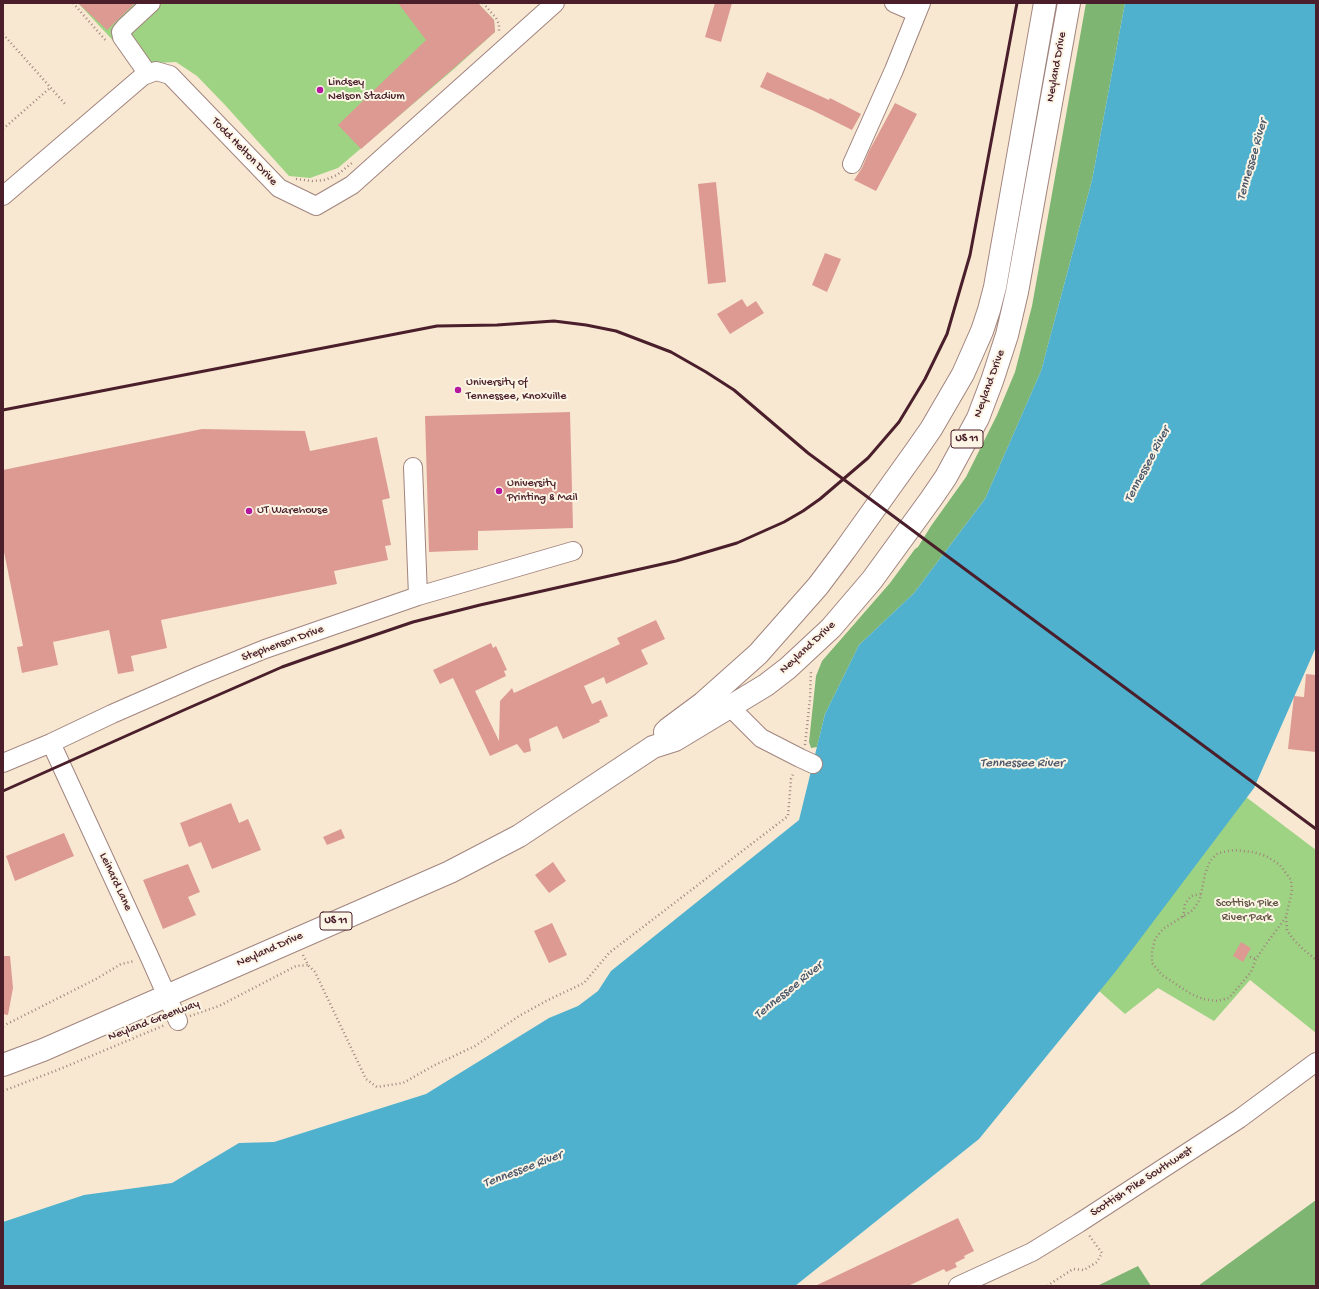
<!DOCTYPE html>
<html>
<head>
<meta charset="utf-8">
<style>
	body { margin:0 }
	#map { position:relative; width:1319px; height:1289px; overflow:hidden; background:#f8e8d2; font-family:"Gochi Hand",sans-serif }
	canvas { display:block }
	.frame { position:absolute; inset:0; border:4px solid #4a1f2b; pointer-events:none }
</style>
</head>
<body>
<div id="map">
<canvas width="1319" height="1289"></canvas>
<div class="frame"></div>
</div>
<script>
const g = document.querySelector('canvas').getContext('2d');
g.lineJoin = 'round';
function fill(path, color) {
  g.fillStyle = color;
  g.fill(path, 'evenodd');
}
function toPath(rows) {
  const path = new Path2D();
  for (const r of rows) {
    path.moveTo(r[0], r[1]);
    for (let i = 2; i < r.length; i += 2) path.lineTo(r[i], r[i + 1]);
  }
  return path;
}
function strokePath(path, color, width, dash) {
  g.strokeStyle = color;
  g.lineWidth = width;
  g.lineCap = dash ? 'butt' : 'round';
  g.setLineDash(dash || []);
  g.stroke(path);
}
function drawText(font, color, halo, rows, align = 'center') {
  g.font = font + ' "Gochi Hand",sans-serif';
  g.lineWidth = 4;
  g.setLineDash([]);
  g.textBaseline = 'middle';
  g.strokeStyle = halo;
  g.fillStyle = color;
  for (const [text, x, y, turn = 0] of rows) {
    g.save();
    g.translate(x, y);
    g.rotate((+turn || 0) * Math.PI / 180);
    g.textAlign = isNaN(turn) ? turn : align;
    if (halo) g.strokeText(text, 0, 0);
    g.fillText(text, 0, 0);
    g.restore();
  }
}
fill(toPath([
	[78,3,478,3,494,20,495,32,454,69,338,168,310,178,289,176,225,105,197,76,176,62,135,64],
	[1246,797,1316,850,1316,1033,1250,980,1214,1021,1158,988,1125,1014,1099,991]
]), '#9ed384');
fill(toPath([
	[1086,3,1125,3,1092,180,1041,371,985,499,914,593,859,645,825,714,817,747,811,748,809,742,816,676,822,661,890,583,915,549,918,547,931,526,966,477,997,415,1015,372,1032,306],
	[1316,1200,1316,1286,1198,1286],
	[1138,1266,1151,1286,1097,1286]
]), '#7eb572');
fill(toPath([
	[1125,3,1316,3,1316,647,1254,788,1116,971,979,1139,795,1286,3,1286,3,1222,84,1195,172,1183,239,1143,274,1142,426,1094,549,1018,578,1006,598,991,611,971,799,820,825,714,859,645,914,593,985,499,1041,371,1092,180]
]), '#4fb1ce');
fill(toPath([
	[78,3,135,3,107,30],
	[398,3,478,3,494,20,495,32,361,149,338,125,426,40],
	[715,3,732,3,721,42,705,37],
	[767,72,829,100,830,98,861,114,852,130,814,111,760,87],
	[895,103,917,114,876,191,854,180,862,168,869,151],
	[716,182,726,282,708,284,698,184],
	[825,253,841,259,827,292,812,285],
	[742,299,747,307,756,301,764,313,730,334,717,314],
	[570,412,573,528,478,531,478,550,429,552,425,416],
	[202,429,305,431,310,451,377,437,390,498,382,500,391,545,385,546,388,560,334,571,337,584,161,620,167,648,131,656,134,671,118,674,109,630,53,642,58,665,22,673,17,647,23,646,3,547,3,470],
	[656,620,665,639,641,650,648,664,606,684,604,677,584,686,592,704,601,700,608,716,599,720,600,722,563,739,557,726,529,739,531,751,524,753,517,744,490,756,453,678,440,684,433,670,491,643,493,648,496,646,507,670,504,671,506,676,475,691,499,741,500,701,512,688,514,693,620,644,617,638],
	[1306,674,1316,675,1316,752,1288,749,1294,696,1304,697],
	[231,803,239,823,248,819,261,850,212,869,201,842,189,847,180,823],
	[341,829,345,838,327,845,323,837],
	[64,833,74,856,15,881,6,856],
	[553,862,566,881,549,893,535,875],
	[188,864,200,892,188,897,196,915,163,929,143,880],
	[552,923,567,955,549,963,534,931],
	[1241,942,1251,948,1243,962,1233,956],
	[3,956,10,956,13,988,8,1015,3,1014],
	[958,1218,974,1251,964,1256,965,1258,955,1263,957,1267,946,1272,944,1269,908,1286,815,1286]
]), '#dd9a93');
const minor = toPath([
	[894,3,917,13],
	[148,74,122,37,121,32,125,27,151,3],
	[852,164,894,70,921,3],
	[3,196,143,76,156,71,170,75,279,188,316,206,352,185,555,3],
	[413,467,418,596],
	[730,707,761,738,800,758,813,764],
	[51,743,150,958,178,1021],
	[3,763,51,743,112,714,201,675,265,649,418,596,573,551],
	[958,1286,1032,1252,1079,1223,1239,1119,1316,1062]
]);
const major = toPath([
	[665,732,668,729,703,703,758,654,818,586,845,550,915,452,931,429,963,374,982,331,989,310,995,287,1045,3],
	[3,1065,43,1050,450,872,519,836,653,747,675,740,766,685,788,668,831,628,872,580,931,499,946,477,978,418,992,381,1007,335,1017,292,1069,3]
]);
strokePath(minor, '#a1847e', 20);
strokePath(major, '#a1847e', 24);
strokePath(toPath([
	[73,3,107,42],
	[483,3,496,18,499,24,499,32],
	[526,3,526,4],
	[3,34,66,105],
	[3,129,51,87],
	[296,179,312,181,325,180,337,175,352,163],
	[805,745,810,699,811,670],
	[1183,917,1185,904,1191,896,1201,894],
	[1286,917,1264,947,1256,959,1251,972,1229,998,1217,1001,1203,999,1191,994,1162,975,1152,963,1152,951,1155,939,1163,929,1193,910,1200,899,1205,874,1210,861,1218,853,1234,850,1253,852,1266,856,1280,865,1291,880,1292,891,1286,917,1287,930,1293,939,1302,948,1316,960],
	[303,955,308,965,315,972,366,1079,377,1087,403,1083,433,1066,475,1046,519,1016,548,1000,584,983,609,953,788,816,791,779,794,772],
	[1250,957,1256,959],
	[190,1016,219,1006,296,966,308,965],
	[3,1026,96,979,121,964,135,961],
	[3,1091,60,1069,165,1025],
	[1047,1286,1073,1269,1084,1270,1097,1262,1102,1253,1088,1234]
]), '#a1847e', 2.5, [1, 3]);
strokePath(minor, '#fff', 18);
strokePath(major, '#fff', 22);
strokePath(toPath([
	[3,410,437,326,497,325,554,321,586,325,616,331,671,352,706,372,734,390,808,453,1316,829],
	[3,791,184,710,282,667,316,655,413,622,480,605,676,561,737,543,784,522,803,511,820,499,868,458,899,422,925,379,947,334,970,255,1017,3]
]), '#4a1f2b', 3);
for (const [x, y, r, color] of [
	[320,90,4,"#b5179e"],
	[458,390,4,"#b5179e"],
	[499,491,4,"#b5179e"],
	[249,511,4,"#b5179e"]
]) {
  const dot = new Path2D();
  dot.arc(x, y, r, 0, 2 * Math.PI);
  g.fillStyle = color;
  g.fill(dot);
  strokePath(dot, '#fcf5e5', 1.5);
}
for (const [x, y, w] of [
	[967,439,32],
	[336,921,32]
]) {
  const box = new Path2D();
  box.roundRect(x - w / 2, y - 9, w, 18, 3);
  g.fillStyle = '#fcf5e5';
  g.fill(box);
  strokePath(box, '#4a1f2b', 1);
}
drawText('bold 11px', '#4a1f2b', null, [
	["US 11",967,439],
	["US 11",336,921]
]);
drawText('12px', '#4a1f2b', '#fcf5e5', [
	["Neyland Drive",1057,67,-80],
	["Todd Helton Drive",244,152,46],
	["Neyland Drive",990,384,-70],
	["Stephenson Drive",283,644,-20],
	["Neyland Drive",808,648,-43],
	["Leinard Lane",115,882,65],
	["Neyland Drive",270,950,-24],
	["Neyland Greenway",154,1021,-21],
	["Scottish Pike Southwest",1142,1182,-33]
]);
drawText('12px', '#4a1f2b', '#fcf5e5', [
	["Lindsey",328,83],
	["Nelson Stadium",328,97],
	["University of",466,383],
	["Tennessee, Knoxville",466,397],
	["University",507,484],
	["Printing & Mail",507,498],
	["UT Warehouse",257,511]
], 'left');
drawText('12px', '#635546', '#fcf5e5', [
	["Scottish Pike",1247,904],
	["River Park",1247,918]
]);
drawText('italic 13px', '#4c596c', '#fcf5e5', [
	["Tennessee River",1253,160,-74],
	["Tennessee River",1148,465,-62],
	["Tennessee River",1022,764],
	["Tennessee River",789,991,-39],
	["Tennessee River",523,1170,-21]
]);
</script>
</body>
</html>
